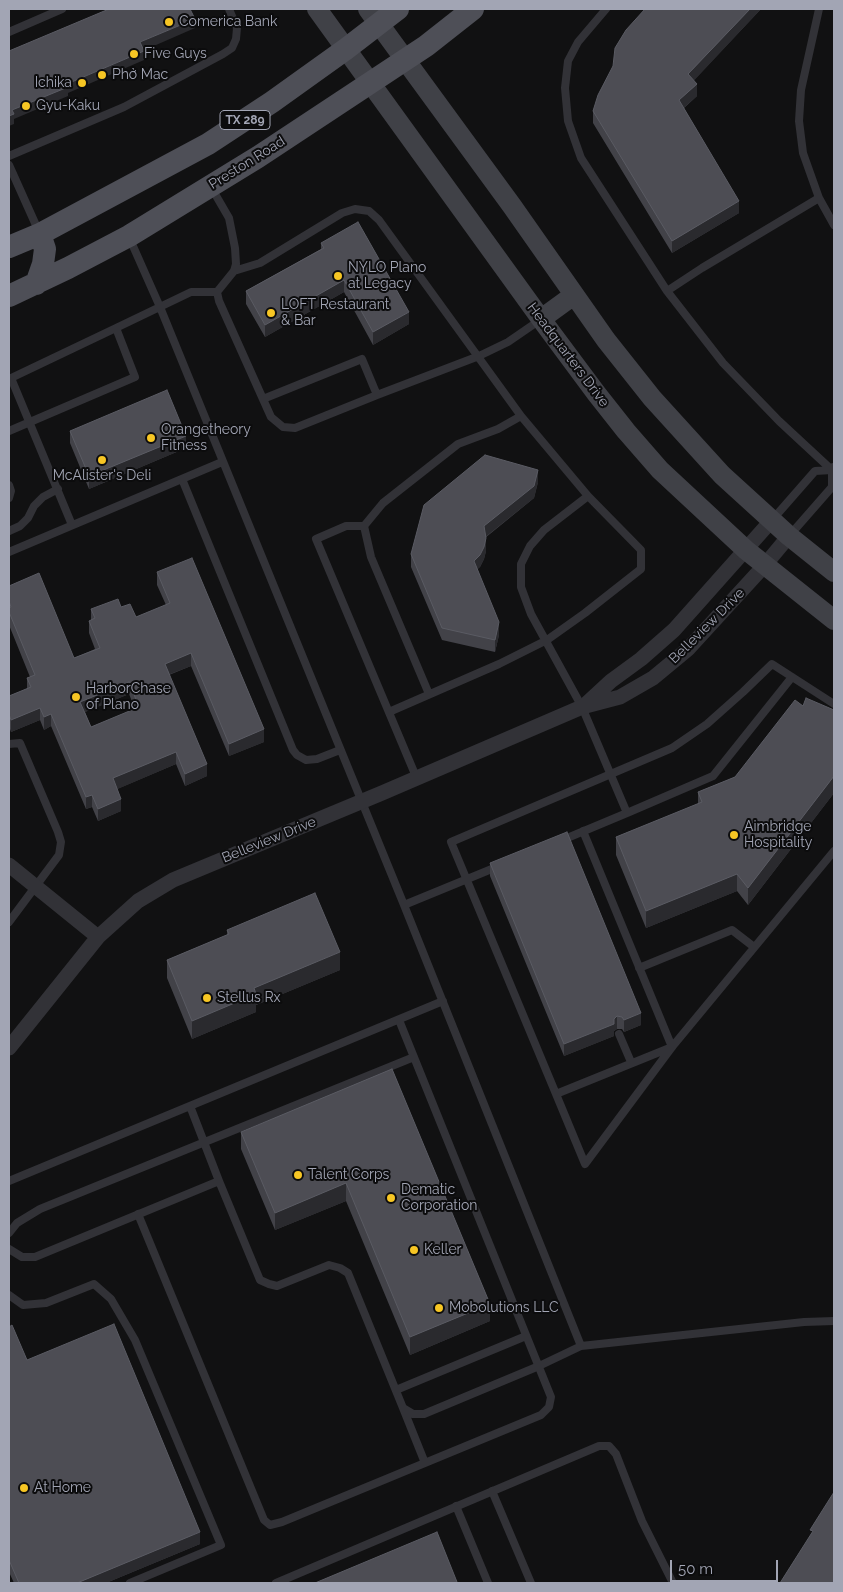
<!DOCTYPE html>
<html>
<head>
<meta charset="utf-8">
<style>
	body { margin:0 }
	#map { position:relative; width:843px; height:1592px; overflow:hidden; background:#111112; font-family:Raleway,sans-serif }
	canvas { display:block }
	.frame { position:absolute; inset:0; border:10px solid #a2a5b4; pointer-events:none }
	.scale { position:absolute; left:670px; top:1560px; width:108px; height:22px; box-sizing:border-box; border:2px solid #a2a5b4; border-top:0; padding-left:6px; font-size:15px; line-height:18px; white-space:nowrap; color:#a2a5b4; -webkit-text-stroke:4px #0c0c0d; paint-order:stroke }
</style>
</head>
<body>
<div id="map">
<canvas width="843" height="1592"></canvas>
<div class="frame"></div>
<div class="scale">50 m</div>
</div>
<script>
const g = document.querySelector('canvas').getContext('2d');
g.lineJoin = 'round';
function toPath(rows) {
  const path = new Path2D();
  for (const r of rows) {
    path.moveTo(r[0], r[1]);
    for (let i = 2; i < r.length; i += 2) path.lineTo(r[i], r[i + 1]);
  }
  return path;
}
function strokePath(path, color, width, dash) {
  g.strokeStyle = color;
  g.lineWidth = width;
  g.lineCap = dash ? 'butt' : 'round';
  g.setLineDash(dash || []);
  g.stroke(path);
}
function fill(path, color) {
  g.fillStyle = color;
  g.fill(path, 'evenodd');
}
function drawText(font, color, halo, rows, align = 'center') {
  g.font = font + ' Raleway,sans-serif';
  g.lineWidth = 4;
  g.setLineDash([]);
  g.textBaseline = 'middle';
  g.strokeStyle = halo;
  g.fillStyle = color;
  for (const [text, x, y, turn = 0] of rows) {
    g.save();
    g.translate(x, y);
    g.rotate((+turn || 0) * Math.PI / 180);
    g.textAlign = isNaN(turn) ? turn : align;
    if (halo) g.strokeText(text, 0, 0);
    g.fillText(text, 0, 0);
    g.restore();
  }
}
strokePath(toPath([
	[606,9,578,42,568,61,565,88,568,121,581,158,667,291,723,363,779,421,834,472],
	[819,9,801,90,799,121,803,153,819,198,834,225],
	[9,32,62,9],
	[9,156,124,107,223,54,232,48,236,39,237,28,229,9],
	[9,165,39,232],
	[211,187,229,218,235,248,236,264,234,271,217,292,219,301,271,417,283,427,295,428,377,395,479,356,508,342,540,320],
	[129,237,160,307,404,905,581,1346],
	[234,271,260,263,342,213,355,209,369,211,379,220,521,416,588,496,641,550,641,569,585,613,547,640,499,664,389,712],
	[667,291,702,268,819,198],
	[11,378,72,525],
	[9,379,116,328],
	[263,399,362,359,377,395],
	[9,431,135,377,116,328,191,292,217,292],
	[182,479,293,750,297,755,306,760,317,759,340,750],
	[9,485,11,491,9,498],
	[773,519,815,471,832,470],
	[364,526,346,526,316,539,417,779],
	[9,531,20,526,28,518,34,506,43,497,58,489],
	[790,535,832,487,832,470,833,467],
	[9,552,222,462],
	[429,694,371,557,364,526,383,503,458,444,498,429,521,416],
	[9,744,20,743,58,832,61,842,59,855,9,922],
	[627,813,713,776,792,677],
	[583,831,672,1047,556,1094,451,842,672,748,707,724,743,692,772,664,834,704],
	[560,841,627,813,582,707,531,614,521,587,521,564,530,546,544,530,588,496],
	[404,905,499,866],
	[639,968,732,930,754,947],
	[619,1034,631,1062],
	[556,1094,585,1164,672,1047,834,851],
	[9,1181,443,1001],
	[219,1181,260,1280,269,1284,277,1286,329,1265,340,1268,348,1273,403,1408,413,1414,424,1414,539,1366,581,1346,804,1322,834,1321],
	[138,1214,264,1520,270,1525,282,1522,541,1415,549,1407,551,1397,399,1020],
	[9,1233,17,1223,40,1209,414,1057],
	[9,1249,22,1257,35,1257,219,1181,190,1106],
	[9,1295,23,1305,46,1303,94,1284,111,1299,135,1340,221,1545,130,1583],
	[396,1390,526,1336],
	[403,1408,425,1463],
	[492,1491,531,1583],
	[456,1506,488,1583],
	[276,1583,599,1446,609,1446,616,1454,642,1521,673,1583]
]), '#323237', 8);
strokePath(toPath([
	[585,705,611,681,641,659,674,630,771,521],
	[9,865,98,937],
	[9,1048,98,937,138,901,173,880,382,793,582,707,620,697,653,678,688,649,764,566,789,536]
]), '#323237', 15);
strokePath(toPath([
	[317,9,541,319,596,393,626,431,660,470,746,550,834,620],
	[368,9,512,206,606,340,652,398,722,475,789,536,834,572],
	[541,319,574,295]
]), '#404147', 20);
strokePath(toPath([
	[9,247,40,234,208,144,272,102,346,49,398,9],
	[36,284,43,264,45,249,40,234],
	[9,296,68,268,129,236,258,157,426,46,473,9]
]), '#4e4f57', 22);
fill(toPath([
	[645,9,761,9,694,80,697,96,684,108,739,213,672,253,593,123,593,111],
	[321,243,409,324,373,345,344,292,265,337,246,304,246,291,321,249],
	[70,431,186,448,89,489,70,443],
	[538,482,534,498,485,538,486,551,484,559,480,567,477,569,499,635,495,652,442,640,411,567,411,554],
	[157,572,264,742,229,756,191,666,169,675,207,776,185,786,176,764,117,789,121,811,98,821,92,807,86,809,51,726,44,730,40,720,11,732,9,726,9,696,27,689,27,678,30,677,9,625,9,586,74,658,95,649,89,633,89,621,91,620,91,609,121,607,136,617,166,605,157,585],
	[129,694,135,709,91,727,85,712],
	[803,706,834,710,834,793,748,905,737,891,646,928,616,855,616,837,698,804,698,792,735,777],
	[490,863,641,1025,624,1032,622,1029,617,1029,614,1031,614,1036,564,1056,490,876],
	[227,930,340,970,256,1005,256,1012,192,1039,167,978,167,960,227,935],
	[392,1069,490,1321,410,1355,346,1201,275,1230,241,1149,241,1132],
	[9,1327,27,1360,200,1544,106,1583,14,1583,9,1572]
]), '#424248');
fill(toPath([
	[750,9,761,9,688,87,688,74],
	[195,19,195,28,140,52,140,42],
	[144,51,144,60,68,93,68,96,14,119,14,124,9,126,9,116,12,110,67,84],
	[697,84,697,96,679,112,679,100],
	[739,201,739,213,672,253,672,241],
	[344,280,344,292,265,337,265,325],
	[409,312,409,324,373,345,373,332],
	[186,436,186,448,89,489,89,476],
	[538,470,538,482,534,498,484,538,484,526],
	[486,538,486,551,484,559,480,567,474,573,474,561],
	[499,622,499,635,495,652,495,640],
	[191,653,191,666,165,676,165,664],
	[129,682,129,694,80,714,80,702],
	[40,708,40,720,11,732,11,720],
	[51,714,51,726,44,730,44,717],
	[264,729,264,742,229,756,229,744],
	[176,752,176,764,113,791,113,778],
	[207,764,207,776,185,786,185,774],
	[834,776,834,793,748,905,748,888],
	[92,795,92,807,86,809,86,797],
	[121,799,121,811,98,821,98,809],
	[737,874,737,891,646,928,646,911],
	[340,952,340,970,256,1005,256,1012,192,1039,192,1021,254,988],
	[641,1013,641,1025,624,1032,624,1020],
	[617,1016,617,1029,614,1031,614,1036,564,1056,564,1044,614,1019],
	[346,1183,346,1201,275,1230,275,1213],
	[490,1304,490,1321,410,1355,410,1337],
	[200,1532,200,1544,106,1583,77,1583]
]), '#2a2a2e');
const building = toPath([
	[109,9,190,9,195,19,140,42,144,51,67,84,68,87,12,110,14,114,9,116,9,51,109,9],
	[645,9,750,9,688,74,697,84,679,100,739,201,672,241,593,111,598,95,613,66,615,48,626,30,645,9],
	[358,222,409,312,373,332,344,280,265,325,246,291,324,248,321,243,358,222],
	[167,390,186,436,89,476,70,431,167,390],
	[485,455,538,470,534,486,484,526,486,538,484,547,480,555,474,561,499,622,495,640,442,628,411,554,424,505,485,455],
	[192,558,264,729,229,744,191,653,165,664,207,764,185,774,176,752,113,778,121,799,98,809,92,795,86,797,51,714,44,717,40,708,11,720,9,714,9,696,31,687,27,678,35,675,9,612,9,608,11,607,9,601,9,586,39,573,74,658,100,648,89,621,95,618,91,609,118,599,121,607,130,604,136,617,170,603,157,572,192,558],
	[129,682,139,707,91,727,80,702,129,682],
	[806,698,834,710,834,776,748,888,737,874,646,911,616,837,702,802,698,792,735,777,795,700,803,706,806,698],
	[567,832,641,1013,624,1020,622,1017,617,1016,614,1019,614,1024,564,1044,490,863,567,832],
	[315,893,340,952,254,988,256,994,192,1021,167,960,229,934,227,930,315,893],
	[392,1069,490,1304,410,1337,346,1183,275,1213,241,1132,392,1069],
	[114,1324,200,1532,77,1583,19,1583,9,1560,9,1327,12,1325,27,1360,114,1324],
	[834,1492,834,1583,780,1583,813,1531,810,1530,834,1492],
	[437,1532,457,1582,454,1583,315,1583,437,1532]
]);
fill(building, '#4d4d54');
strokePath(building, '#5a5b63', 1);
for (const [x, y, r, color] of [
	[169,22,5,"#f7c624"],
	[134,54,5,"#f7c624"],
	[102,75,5,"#f7c624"],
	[82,83,5,"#f7c624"],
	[26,106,5,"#f7c624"],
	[338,276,5,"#f7c624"],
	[271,313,5,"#f7c624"],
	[151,438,5,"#f7c624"],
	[102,460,5,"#f7c624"],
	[76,697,5,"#f7c624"],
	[734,835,5,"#f7c624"],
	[207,998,5,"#f7c624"],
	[298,1175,5,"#f7c624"],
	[391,1198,5,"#f7c624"],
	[414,1250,5,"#f7c624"],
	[439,1308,5,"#f7c624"],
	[24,1488,5,"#f7c624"]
]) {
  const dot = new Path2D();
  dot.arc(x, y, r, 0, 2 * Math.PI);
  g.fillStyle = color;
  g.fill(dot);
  strokePath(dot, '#0c0c0d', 2);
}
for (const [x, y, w] of [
	[245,120,50]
]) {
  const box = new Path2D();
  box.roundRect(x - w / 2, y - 9.5, w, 19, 4);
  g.fillStyle = '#0c0c0d';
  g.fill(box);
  strokePath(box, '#a2a5b4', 1);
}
drawText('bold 12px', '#a2a5b4', null, [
	["TX 289",245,120]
]);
drawText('14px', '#a2a5b4', '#0c0c0d', [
	["Comerica Bank",179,22],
	["Five Guys",144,54],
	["Phở Mac",112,75],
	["Ichika",72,83,"right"],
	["Gyu-Kaku",36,106],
	["NYLO Plano",348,268],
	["at Legacy",348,284],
	["LOFT Restaurant",281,305],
	["& Bar",281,321],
	["Orangetheory",161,430],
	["Fitness",161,446],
	["McAlister's Deli",102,476,"center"],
	["HarborChase",86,689],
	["of Plano",86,705],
	["Aimbridge",744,827],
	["Hospitality",744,843],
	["Stellus Rx",217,998],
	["Talent Corps",308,1175],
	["Dematic",401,1190],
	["Corporation",401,1206],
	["Keller",424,1250],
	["Mobolutions LLC",449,1308],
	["At Home",34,1488]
], 'left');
drawText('14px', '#a2a5b4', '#0c0c0d', [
	["Preston Road",247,163,-32],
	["Headquarters Drive",568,355,53],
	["Belleview Drive",707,626,-45],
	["Belleview Drive",269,840,-22]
]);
</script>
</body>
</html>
